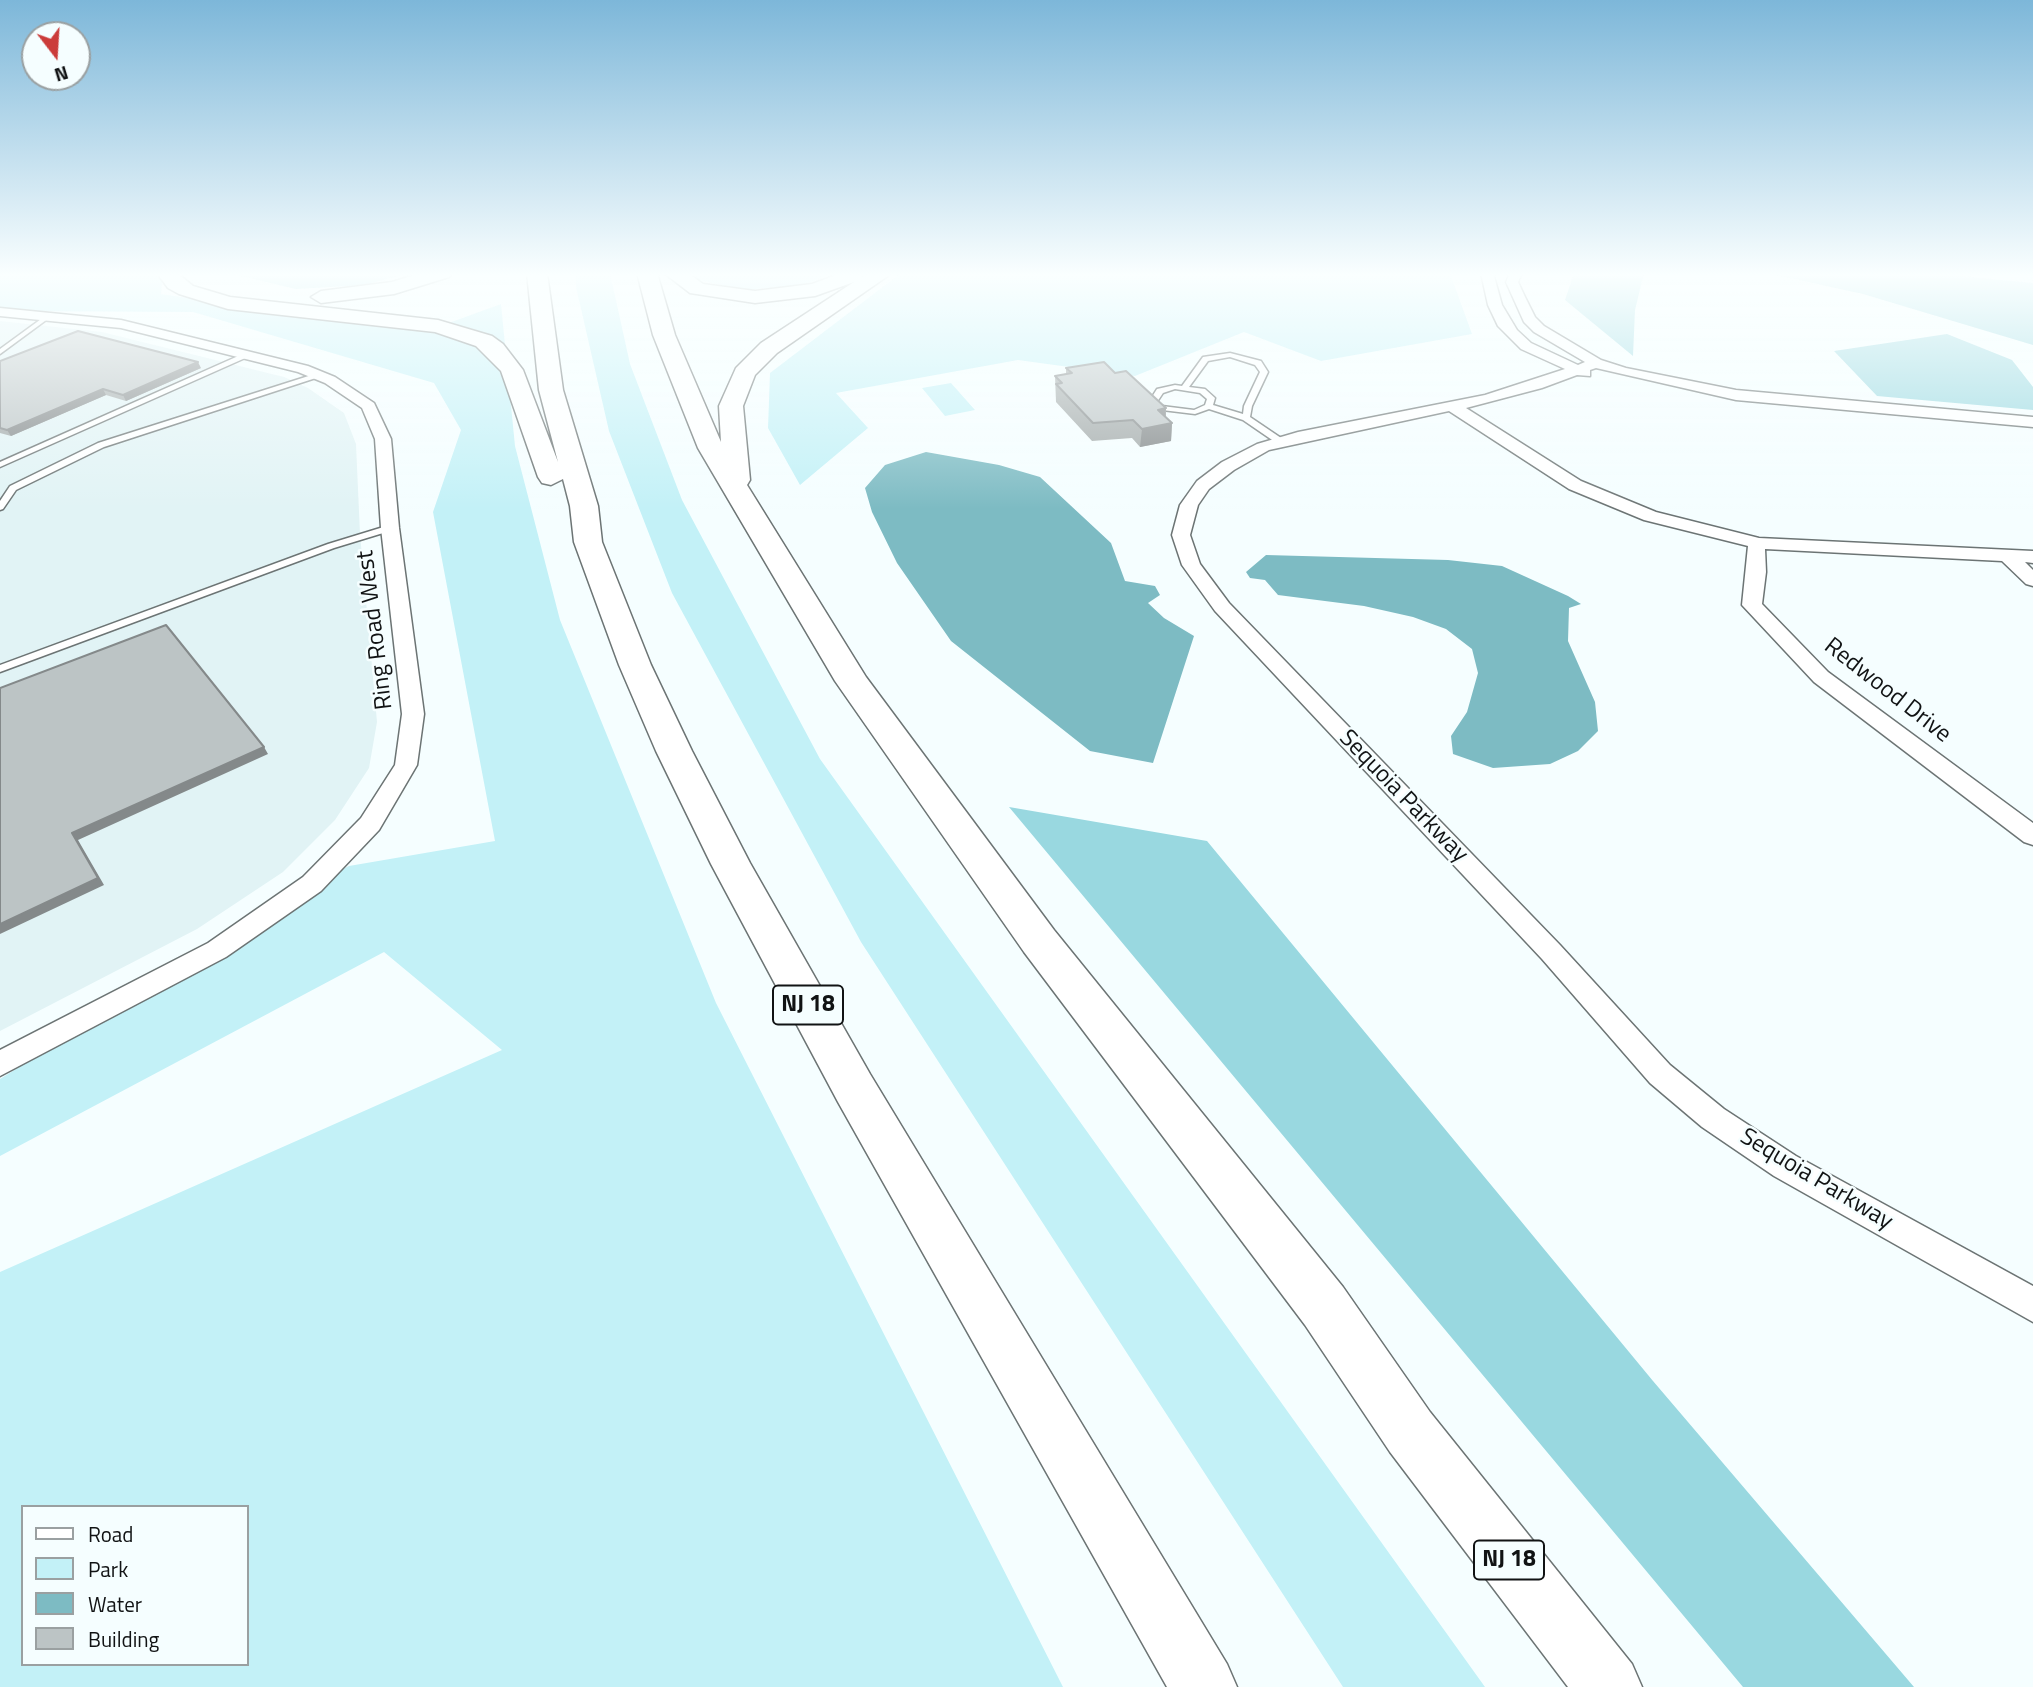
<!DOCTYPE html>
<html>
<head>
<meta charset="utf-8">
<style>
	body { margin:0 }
	#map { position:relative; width:2033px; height:1687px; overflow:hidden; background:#f5feff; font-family:"Titillium Web",sans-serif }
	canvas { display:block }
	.legend { position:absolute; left:21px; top:1505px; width:228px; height:161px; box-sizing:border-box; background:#f5feff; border:2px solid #9aa0a1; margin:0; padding:9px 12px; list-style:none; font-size:21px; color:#111314 }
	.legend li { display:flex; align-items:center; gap:14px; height:35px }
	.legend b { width:35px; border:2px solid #9aa0a1 }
	.north { position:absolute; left:21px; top:21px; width:70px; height:70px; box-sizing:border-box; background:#f5feff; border:2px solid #9aa0a1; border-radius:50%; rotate:163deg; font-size:19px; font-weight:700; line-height:28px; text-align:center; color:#111314 }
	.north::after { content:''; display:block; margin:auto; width:24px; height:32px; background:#cb3c3a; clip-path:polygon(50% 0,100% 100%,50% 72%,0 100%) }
</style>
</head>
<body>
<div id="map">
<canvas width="2033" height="1687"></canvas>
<ul class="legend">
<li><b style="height:9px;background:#fff"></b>Road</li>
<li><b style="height:19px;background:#c3f1f7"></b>Park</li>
<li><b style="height:19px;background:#7dbbc3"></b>Water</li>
<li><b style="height:19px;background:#bcc4c5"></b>Building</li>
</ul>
<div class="north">N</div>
</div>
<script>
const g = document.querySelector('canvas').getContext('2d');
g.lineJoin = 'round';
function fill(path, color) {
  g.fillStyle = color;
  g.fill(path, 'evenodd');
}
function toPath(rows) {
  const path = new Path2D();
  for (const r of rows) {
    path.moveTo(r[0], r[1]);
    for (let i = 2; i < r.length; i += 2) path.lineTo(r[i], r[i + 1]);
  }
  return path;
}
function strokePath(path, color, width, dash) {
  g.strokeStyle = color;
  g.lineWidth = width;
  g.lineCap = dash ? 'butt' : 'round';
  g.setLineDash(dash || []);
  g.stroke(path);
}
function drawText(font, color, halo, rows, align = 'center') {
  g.font = font + ' "Titillium Web",sans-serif';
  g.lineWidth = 5;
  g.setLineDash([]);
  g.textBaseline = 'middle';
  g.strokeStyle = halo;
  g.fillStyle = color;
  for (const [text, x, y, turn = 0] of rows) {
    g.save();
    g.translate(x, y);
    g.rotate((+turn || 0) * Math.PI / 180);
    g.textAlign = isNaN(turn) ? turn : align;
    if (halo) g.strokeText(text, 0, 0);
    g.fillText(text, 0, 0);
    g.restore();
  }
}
fill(toPath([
	[0,321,102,332,284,377,308,388,344,413,356,444,360,534,377,722,369,768,335,820,283,872,197,929,0,1031]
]), '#e1f3f5');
fill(toPath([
	[0,273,163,273,161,294,424,332,501,304,515,446,560,620,716,1003,1063,1687,0,1687,0,1272,502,1050,384,952,0,1156,0,1079,312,884,349,866,495,841,433,512,461,430,434,383,193,312,0,311],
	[23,1507,247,1507,247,1664,23,1664],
	[576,273,610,273,630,364,682,500,820,759,1485,1687,1343,1687,861,942,672,593,609,431,576,287],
	[691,273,833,273,804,285,742,290,696,279],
	[901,273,1450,273,1472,334,1321,361,1244,332,1135,376,1018,360,836,393,868,428,800,485,768,428,770,373],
	[951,383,975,410,945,416,922,388]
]), '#c3f1f7');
fill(toPath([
	[228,273,410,273,364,285,296,289],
	[1574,273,1644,273,1635,310,1633,356,1565,300],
	[1767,273,1961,273,1962,276,2033,283,2033,345,1863,294],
	[1947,334,2012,360,2033,387,2033,410,1877,396,1834,351],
	[1009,807,1207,841,1653,1381,1914,1687,1743,1687]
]), '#99d8e0');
fill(toPath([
	[926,452,999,465,1040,477,1111,543,1125,581,1155,586,1160,595,1148,603,1164,618,1194,636,1153,763,1090,751,951,641,897,563,872,512,865,488,885,465],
	[1266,555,1448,560,1502,566,1568,596,1581,604,1569,608,1568,641,1595,702,1598,731,1578,751,1550,764,1493,768,1453,754,1451,736,1467,712,1478,673,1472,649,1446,629,1413,617,1364,606,1278,595,1265,580,1250,578,1246,572]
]), '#7dbbc3');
const lane = toPath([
	[48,314,53,315,0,354,0,349,48,314],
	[245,353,252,355,0,467,0,462,245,353],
	[1230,353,1261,361,1268,372,1252,406,1250,417,1284,440,1284,444,1278,444,1243,420,1209,409,1195,414,1162,410,1158,408,1162,406,1194,410,1205,405,1207,399,1200,393,1175,389,1163,393,1157,402,1150,400,1157,389,1175,385,1182,386,1203,357,1230,353],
	[1230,357,1255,365,1260,372,1244,406,1243,414,1213,405,1215,398,1205,389,1189,387,1208,361,1230,357],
	[318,373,325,375,104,447,16,490,3,509,0,510,0,501,10,486,98,443,318,373],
	[390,525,394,528,393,530,334,548,0,672,0,665,328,544,390,525]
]);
const street = toPath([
	[1481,273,1493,273,1502,305,1517,330,1531,343,1578,365,1585,362,1534,332,1524,322,1506,282,1510,273,1522,273,1518,282,1525,297,1535,317,1544,326,1601,360,1626,368,1736,390,2033,417,2033,427,1736,400,1596,368,1590,370,1590,376,1577,375,1542,388,1466,408,1581,481,1656,512,1759,538,2033,551,2033,563,2025,562,2033,570,2033,586,2026,584,2002,561,1765,549,1766,572,1762,604,1828,672,2033,823,2033,845,2024,842,1814,682,1742,605,1748,546,1644,520,1569,489,1449,411,1269,450,1234,470,1209,489,1198,505,1190,535,1200,564,1229,603,1560,945,1670,1065,1724,1109,1796,1156,2033,1286,2033,1322,1774,1176,1702,1127,1650,1083,1542,959,1215,611,1182,565,1172,535,1180,505,1197,481,1222,462,1257,444,1298,432,1485,395,1565,369,1521,349,1498,326,1488,305,1481,273],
	[0,308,121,320,308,366,335,377,374,403,391,439,399,528,424,714,417,765,379,830,321,891,226,957,0,1076,0,1050,208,943,303,877,361,818,395,765,402,714,381,528,375,439,362,408,325,383,298,372,121,328,0,316,0,308]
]);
const highway = toPath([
	[157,273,177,273,193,286,230,297,438,320,492,336,503,344,523,370,558,462,539,390,527,273,547,273,563,390,598,506,602,542,651,665,692,751,750,863,870,1074,1227,1664,1237,1687,1167,1687,838,1102,711,864,656,751,619,665,574,542,570,506,563,479,551,485,542,483,538,477,501,371,476,346,435,332,228,309,179,294,168,288,157,273],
	[421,273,452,273,449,277,394,294,321,303,311,297,321,291,392,282,421,273],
	[637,273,657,273,675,335,721,442,719,406,736,368,761,343,854,282,815,296,755,303,690,293,664,273,688,273,703,284,755,291,812,284,842,273,861,273,862,277,868,273,892,273,777,353,755,375,743,406,750,480,747,485,866,677,1054,930,1343,1287,1430,1412,1632,1664,1642,1687,1568,1687,1390,1452,1305,1325,1024,952,835,681,698,448,653,335,637,273]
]);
strokePath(lane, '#6c7474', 3);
strokePath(street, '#6c7474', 3);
strokePath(highway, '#6c7474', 3);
fill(lane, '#fff');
fill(street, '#fff');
fill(highway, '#fff');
fill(toPath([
	[0,361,201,368,126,401,106,395,11,436,0,433],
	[1066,368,1115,373,1166,408,1166,417,1172,423,1171,441,1140,447,1132,438,1092,441,1056,402,1055,376,1066,374]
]), '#a2a9a9');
fill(toPath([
	[198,362,201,368,126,401,123,395],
	[103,389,106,395,11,436,7,430],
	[1166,408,1165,424,1172,423,1171,441,1140,447,1142,429,1158,410],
	[264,747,268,754,78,840,104,885,0,934,0,924,72,833]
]), '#84898a');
const building = toPath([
	[78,331,198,362,123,395,103,389,7,430,0,428,0,361,78,331],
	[1104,362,1115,373,1126,371,1166,408,1158,410,1172,423,1142,429,1133,420,1093,423,1056,384,1062,383,1055,376,1072,373,1066,368,1104,362],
	[166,625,264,747,72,833,98,878,0,924,0,688,166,625]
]);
fill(building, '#bcc4c5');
strokePath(building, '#84898a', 2);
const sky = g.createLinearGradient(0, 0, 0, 509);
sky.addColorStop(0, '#7db7d9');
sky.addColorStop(0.54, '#faffff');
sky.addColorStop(1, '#faffff00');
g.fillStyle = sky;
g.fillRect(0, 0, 2033, 509);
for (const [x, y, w] of [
	[808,1005,70],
	[1509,1560,70]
]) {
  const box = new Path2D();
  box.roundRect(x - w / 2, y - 19.5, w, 39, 5);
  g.fillStyle = '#f5feff';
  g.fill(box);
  strokePath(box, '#111314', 2);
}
drawText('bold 23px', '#111314', null, [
	["NJ 18",808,1005],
	["NJ 18",1509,1560]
]);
drawText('24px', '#111314', '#f5feff', [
	["Ring Road West",376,630,-97],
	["Redwood Drive",1887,691,38],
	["Sequoia Parkway",1403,797,46],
	["Sequoia Parkway",1816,1180,31]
]);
</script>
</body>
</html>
